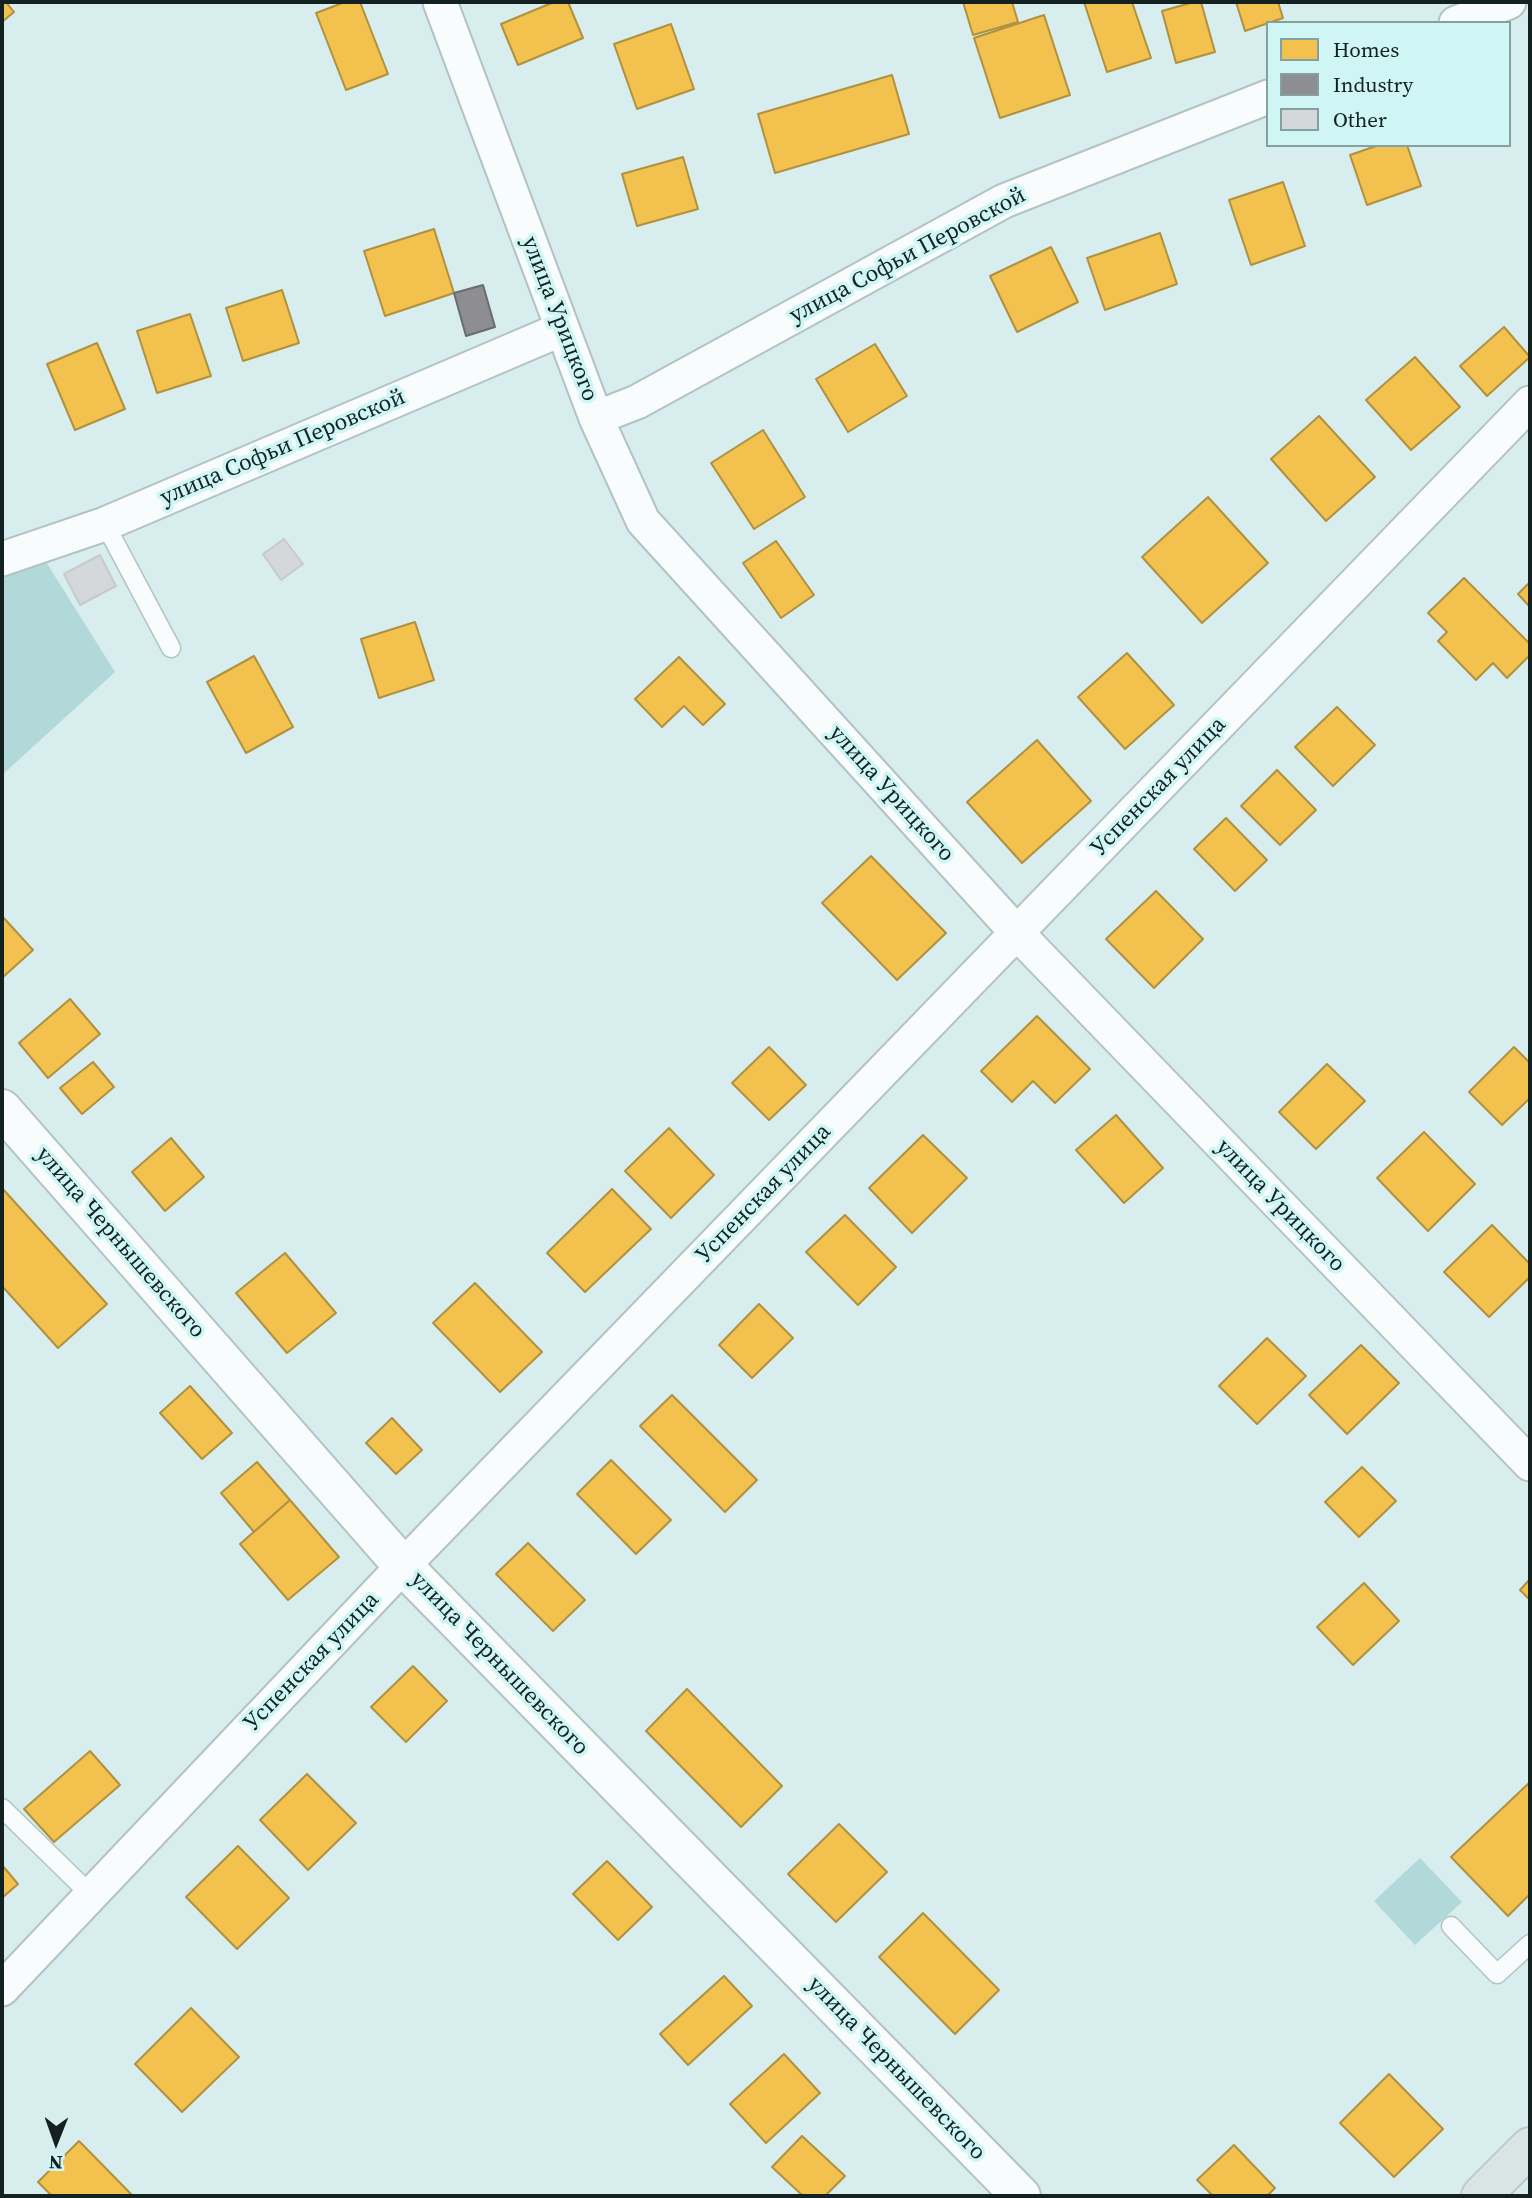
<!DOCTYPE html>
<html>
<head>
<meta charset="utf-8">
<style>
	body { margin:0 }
	#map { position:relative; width:1532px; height:2198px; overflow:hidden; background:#d8eded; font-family:"Source Serif 4",serif }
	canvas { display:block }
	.frame { position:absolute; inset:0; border:4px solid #132121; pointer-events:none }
	.legend { position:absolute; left:1266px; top:21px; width:245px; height:126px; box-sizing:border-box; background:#cff6f5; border:2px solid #84a1a0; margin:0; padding:9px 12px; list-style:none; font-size:21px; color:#132121 }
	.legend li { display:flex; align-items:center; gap:14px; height:35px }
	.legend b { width:35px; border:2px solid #84a1a0 }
	.north { position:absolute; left:21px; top:2107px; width:70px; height:70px; -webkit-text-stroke:5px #cff6f5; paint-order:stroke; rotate:181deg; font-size:19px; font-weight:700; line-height:28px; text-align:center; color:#132121 }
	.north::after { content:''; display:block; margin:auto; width:24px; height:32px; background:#132121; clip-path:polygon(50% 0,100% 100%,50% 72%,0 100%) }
</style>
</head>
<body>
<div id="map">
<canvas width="1532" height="2198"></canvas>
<div class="frame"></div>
<ul class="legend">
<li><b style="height:19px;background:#f2c14e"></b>Homes</li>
<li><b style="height:19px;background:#8d8d92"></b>Industry</li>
<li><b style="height:19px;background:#d4d8db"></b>Other</li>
</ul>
<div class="north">N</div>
</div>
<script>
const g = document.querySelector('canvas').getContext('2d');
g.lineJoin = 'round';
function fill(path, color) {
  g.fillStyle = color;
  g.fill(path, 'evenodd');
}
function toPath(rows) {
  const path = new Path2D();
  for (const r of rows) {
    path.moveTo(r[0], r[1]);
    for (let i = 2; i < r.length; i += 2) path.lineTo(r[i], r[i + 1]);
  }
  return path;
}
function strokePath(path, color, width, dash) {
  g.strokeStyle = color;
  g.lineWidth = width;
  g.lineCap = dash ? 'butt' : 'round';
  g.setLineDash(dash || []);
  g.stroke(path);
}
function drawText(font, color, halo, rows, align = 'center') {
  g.font = font + ' "Source Serif 4",serif';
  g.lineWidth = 7;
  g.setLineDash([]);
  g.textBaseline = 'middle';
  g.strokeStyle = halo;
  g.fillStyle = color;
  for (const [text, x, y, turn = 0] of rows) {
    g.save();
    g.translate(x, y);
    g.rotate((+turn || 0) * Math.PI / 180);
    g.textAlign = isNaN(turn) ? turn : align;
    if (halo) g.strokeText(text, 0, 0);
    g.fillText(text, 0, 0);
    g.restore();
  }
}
fill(toPath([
	[46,562,115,672,2,775,2,577],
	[1420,1858,1462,1902,1415,1945,1374,1901]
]), '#b1d9d9');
const homes = toPath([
	[2,2,6,2,14,12,2,22,2,2],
	[345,2,360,2,388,74,346,90,316,13,345,2],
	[554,2,568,2,583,38,518,65,501,24,554,2],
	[963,2,1012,2,1018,22,973,35,963,2],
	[1084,2,1132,2,1151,58,1107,72,1084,2],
	[1194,2,1201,2,1215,52,1176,63,1162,11,1194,2],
	[1236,2,1278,2,1283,18,1245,31,1236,2],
	[1044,15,1070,95,1000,118,974,38,1044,15],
	[671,24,694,89,637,109,614,44,671,24],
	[892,75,909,134,775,173,758,114,892,75],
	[1379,145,1407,145,1421,186,1367,205,1350,155,1379,145],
	[683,157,698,209,637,226,622,174,683,157],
	[1283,182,1305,246,1251,265,1229,200,1283,182],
	[434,229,454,293,385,316,364,251,434,229],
	[1160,233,1177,284,1105,310,1087,258,1160,233],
	[1051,247,1078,302,1017,332,990,276,1051,247],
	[282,290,299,343,243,361,226,308,282,290],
	[190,314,211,376,157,393,137,331,190,314],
	[1504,327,1530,357,1487,396,1460,366,1504,327],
	[97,343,125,409,75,430,47,364,97,343],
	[875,344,907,396,848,432,816,379,875,344],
	[1415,357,1460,407,1411,450,1366,400,1415,357],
	[1319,416,1375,477,1326,521,1271,459,1319,416],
	[763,430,805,497,754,529,711,463,763,430],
	[1208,497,1268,563,1202,623,1142,557,1208,497],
	[776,541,814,595,781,618,743,563,776,541],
	[1464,578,1530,644,1530,655,1507,678,1493,663,1476,680,1438,641,1447,632,1428,613,1464,578],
	[1530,582,1530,607,1518,594,1530,582],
	[415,622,434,680,379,698,361,639,415,622],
	[1127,653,1174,705,1125,749,1078,697,1127,653],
	[254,656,293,727,246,753,207,682,254,656],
	[679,657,725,704,703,725,684,706,662,727,635,699,679,657],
	[1337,707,1375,745,1333,786,1295,747,1337,707],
	[1037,740,1091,801,1022,863,967,802,1037,740],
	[1277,770,1316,810,1280,845,1241,806,1277,770],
	[1226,818,1267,860,1235,891,1194,849,1226,818],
	[871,856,946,933,897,980,822,903,871,856],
	[1156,891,1203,939,1154,988,1106,939,1156,891],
	[2,916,33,950,2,978,2,916],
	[70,999,100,1034,48,1078,19,1043,70,999],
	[1037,1016,1090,1069,1055,1103,1033,1081,1012,1102,981,1071,1037,1016],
	[769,1047,806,1085,769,1120,732,1083,769,1047],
	[1514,1047,1530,1063,1530,1098,1502,1125,1469,1092,1514,1047],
	[93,1062,114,1087,82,1114,60,1088,93,1062],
	[1327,1064,1365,1101,1316,1149,1279,1112,1327,1064],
	[1116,1115,1163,1168,1124,1203,1076,1150,1116,1115],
	[669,1128,714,1175,671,1218,625,1171,669,1128],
	[1424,1132,1475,1184,1428,1231,1377,1178,1424,1132],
	[923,1135,967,1178,912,1233,869,1188,923,1135],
	[171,1138,204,1177,165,1211,132,1172,171,1138],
	[2,1188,107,1304,58,1348,2,1286,2,1188],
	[612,1189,651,1229,585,1292,547,1253,612,1189],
	[845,1215,896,1267,858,1305,806,1252,845,1215],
	[1492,1225,1530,1264,1530,1277,1489,1317,1444,1272,1492,1225],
	[285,1253,336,1313,287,1353,236,1293,285,1253],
	[475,1283,542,1352,500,1392,433,1323,475,1283],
	[759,1304,793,1338,752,1378,719,1345,759,1304],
	[1267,1338,1306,1376,1257,1424,1219,1386,1267,1338],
	[1361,1345,1399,1383,1347,1434,1309,1395,1361,1345],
	[190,1386,232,1433,202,1459,160,1413,190,1386],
	[672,1395,757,1480,725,1512,640,1426,672,1395],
	[392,1418,422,1450,396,1474,366,1443,392,1418],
	[611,1460,671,1520,636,1554,577,1494,611,1460],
	[257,1462,290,1500,254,1532,221,1493,257,1462],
	[1362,1467,1396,1501,1359,1537,1325,1502,1362,1467],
	[290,1500,339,1557,288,1600,240,1544,290,1500],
	[528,1543,585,1600,553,1631,496,1574,528,1543],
	[1530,1579,1530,1600,1520,1590,1530,1579],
	[1364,1583,1399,1621,1353,1665,1317,1627,1364,1583],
	[413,1666,447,1701,406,1742,371,1707,413,1666],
	[687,1689,782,1786,741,1827,646,1731,687,1689],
	[90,1751,120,1785,54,1842,24,1809,90,1751],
	[307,1774,356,1823,308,1870,260,1820,307,1774],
	[1530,1782,1530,1894,1508,1916,1451,1857,1530,1782],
	[839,1824,887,1872,836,1922,788,1874,839,1824],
	[238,1846,289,1898,237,1949,186,1897,238,1846],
	[607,1861,652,1907,618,1940,573,1894,607,1861],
	[2,1865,18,1884,2,1898,2,1865],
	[923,1913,999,1990,955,2034,879,1957,923,1913],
	[724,1976,752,2006,688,2065,660,2034,724,1976],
	[191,2008,239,2057,182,2112,135,2064,191,2008],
	[784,2054,820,2093,766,2143,730,2104,784,2054],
	[1389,2074,1443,2129,1394,2177,1340,2123,1389,2074],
	[802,2136,845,2176,825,2196,803,2196,772,2167,802,2136],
	[79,2141,133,2196,52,2196,38,2182,79,2141],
	[1234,2145,1275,2188,1267,2196,1213,2196,1197,2180,1234,2145]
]);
fill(homes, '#f2c14e');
strokePath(homes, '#af9140', 2);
const industry = toPath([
	[483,285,495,327,466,336,454,293,483,285]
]);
fill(industry, '#8d8d92');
strokePath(industry, '#686d70', 2);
const building = toPath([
	[284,539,303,564,281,580,263,554,284,539],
	[100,555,116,586,80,605,64,574,100,555]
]);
fill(building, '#d4d8db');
strokePath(building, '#c5cacd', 2);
const lane = toPath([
	[105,524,171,648],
	[2,1808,91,1895],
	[1451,1926,1497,1974,1530,1944]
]);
const street = toPath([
	[440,2,596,418,643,521,1018,934,1530,1464],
	[1456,23,1509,2],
	[596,418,637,402,1004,201,1268,97],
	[2,559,105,524,562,329],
	[2,1989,403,1566,1530,403]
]);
const secondary = toPath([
	[2,1109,403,1566,1021,2196]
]);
const primary = toPath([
	[1481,2196,1530,2147]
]);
strokePath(lane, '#b3c3c3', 21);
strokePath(street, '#b3c3c3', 37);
strokePath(secondary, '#b3c3c3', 42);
strokePath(primary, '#bdc8c8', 42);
strokePath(lane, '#f9fcfc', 18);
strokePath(street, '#f9fcfc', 33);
strokePath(secondary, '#f9fcfc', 38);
strokePath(primary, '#d9e5e5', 38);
drawText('23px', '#132121', '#cff6f5', [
	["улица Софьи Перовской",908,256,-28],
	["улица Урицкого",559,319,69],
	["улица Софьи Перовской",283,448,-23],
	["Успенская улица",1159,787,-46],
	["улица Урицкого",891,794,48],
	["Успенская улица",764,1194,-46],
	["улица Урицкого",1280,1206,46],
	["улица Чернышевского",120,1243,49],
	["Успенская улица",312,1662,-46],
	["улица Чернышевского",499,1664,46],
	["улица Чернышевского",896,2069,46]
]);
</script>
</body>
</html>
